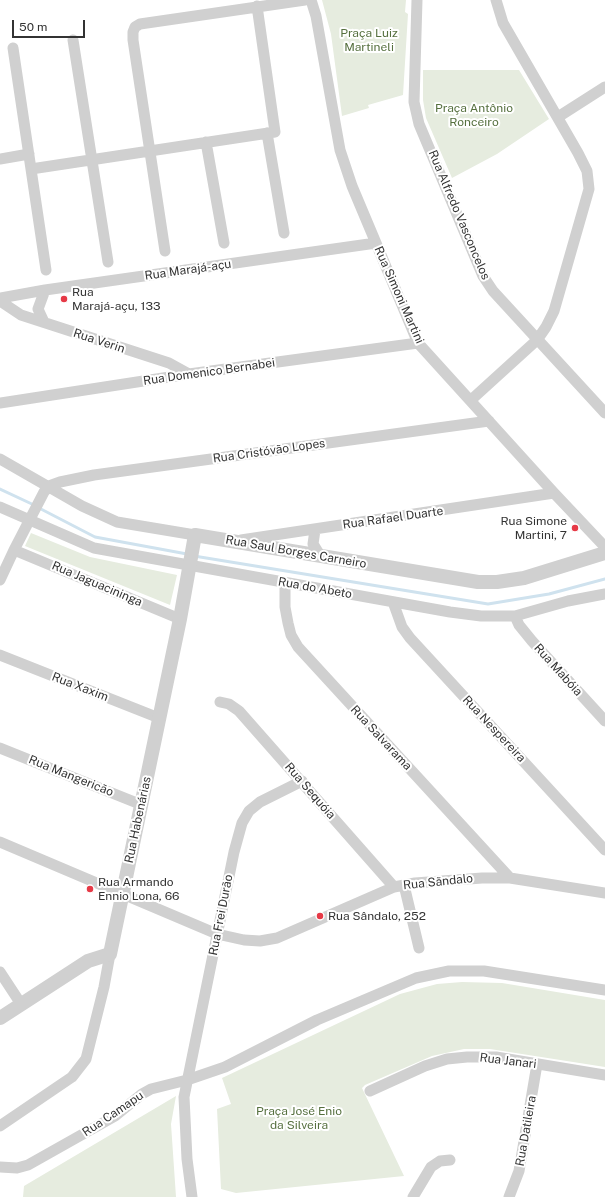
<!DOCTYPE html>
<html>
<head>
<meta charset="utf-8">
<style>
	body { margin:0 }
	#map { position:relative; width:605px; height:1197px; overflow:hidden; background:#fff; font-family:"Public Sans",sans-serif }
	canvas { display:block }
	.scale { position:absolute; left:12px; top:20px; width:73px; height:18px; box-sizing:border-box; border:2px solid #333; border-top:0; padding-left:5px; font-size:12px; line-height:14px; white-space:nowrap; color:#333; -webkit-text-stroke:3px #fff; paint-order:stroke }
</style>
</head>
<body>
<div id="map">
<canvas width="605" height="1197"></canvas>
<div class="scale">50 m</div>
</div>
<script>
const g = document.querySelector('canvas').getContext('2d');
g.lineJoin = 'round';
function fill(path, color) {
  g.fillStyle = color;
  g.fill(path, 'evenodd');
}
function toPath(rows) {
  const path = new Path2D();
  for (const r of rows) {
    path.moveTo(r[0], r[1]);
    for (let i = 2; i < r.length; i += 2) path.lineTo(r[i], r[i + 1]);
  }
  return path;
}
function strokePath(path, color, width, dash) {
  g.strokeStyle = color;
  g.lineWidth = width;
  g.lineCap = dash ? 'butt' : 'round';
  g.setLineDash(dash || []);
  g.stroke(path);
}
function drawText(font, color, halo, rows, align = 'center') {
  g.font = font + ' "Public Sans",sans-serif';
  g.lineWidth = 4;
  g.setLineDash([]);
  g.textBaseline = 'middle';
  g.strokeStyle = halo;
  g.fillStyle = color;
  for (const [text, x, y, turn = 0] of rows) {
    g.save();
    g.translate(x, y);
    g.rotate((+turn || 0) * Math.PI / 180);
    g.textAlign = isNaN(turn) ? turn : align;
    if (halo) g.strokeText(text, 0, 0);
    g.fillText(text, 0, 0);
    g.restore();
  }
}
fill(toPath([
	[322,0,406,0,405,12,408,14,403,95,368,105,369,108,342,116,331,34],
	[423,70,519,70,549,119,497,154,452,178,426,118,423,100],
	[31,533,90,557,177,575,170,605,25,546],
	[462,982,502,983,605,1000,605,1067,490,1049,464,1049,432,1056,365,1085,362,1088,404,1176,236,1193,221,1189,217,1109,231,1104,222,1078,400,994,437,984],
	[176,1096,171,1124,176,1197,23,1197,24,1186]
]), '#e6ecdf');
strokePath(toPath([
	[0,489,34,505],
	[39,508,95,537,187,554],
	[194,556,488,604,549,594,605,579]
]), '#cfe2ee', 3);
strokePath(toPath([
	[311,0,316,16,340,150,352,186,418,343,554,493,605,547],
	[417,0,414,102,419,124,483,276,493,291,605,413],
	[73,40,108,262],
	[13,48,46,270],
	[558,117,605,87],
	[267,133,284,233],
	[206,142,224,243],
	[0,159,29,154],
	[31,169,275,132,257,6],
	[165,251,133,40,133,32,135,27,140,24,305,0],
	[0,298,45,290,376,243],
	[0,301,21,315,169,363,189,374],
	[44,322,38,309,45,290],
	[471,400,537,340,546,327,554,311,589,189,587,171,578,153,503,23,496,0],
	[0,403,189,374,418,343],
	[0,459,82,506,117,522,195,535],
	[0,507,94,548,450,612,481,616,515,616,568,601,605,594],
	[315,530,313,544,321,557],
	[241,540,554,493],
	[14,550,180,619],
	[0,580,14,550,44,492,49,486,60,482,94,475,489,421],
	[285,583,285,607,288,623,291,635,298,647,510,878],
	[393,602,402,627,410,638,605,850],
	[515,616,519,625,532,641,605,721],
	[0,655,159,718],
	[220,702,229,704,239,711,394,887],
	[0,748,142,805],
	[0,842,217,934,244,940,260,941,277,938,394,887,415,883,482,878,510,878,605,893],
	[404,885,419,948],
	[0,972,21,1004],
	[370,1091,425,1066,447,1059,467,1057,496,1057,605,1075],
	[0,1126,72,1077,86,1059,104,987,110,954],
	[0,1167,17,1168,28,1165,115,1116,142,1094,151,1089,187,1080,225,1067,317,1020,416,978,449,971,484,971,605,990],
	[192,1197,187,1159,184,1097,234,852,242,823,249,811,260,802,302,781],
	[413,1197,431,1167,440,1161,450,1160],
	[509,1197,519,1171,537,1064]
]), '#d0d0d0', 11);
strokePath(toPath([
	[0,1018,88,961,110,954,180,619,195,535,478,582,497,582,524,578,605,553]
]), '#d0d0d0', 14);
for (const [x, y, r, color] of [
	[64,299,4,"#e63946"],
	[575,528,4,"#e63946"],
	[90,889,4,"#e63946"],
	[320,916,4,"#e63946"]
]) {
  const dot = new Path2D();
  dot.arc(x, y, r, 0, 2 * Math.PI);
  g.fillStyle = color;
  g.fill(dot);
  strokePath(dot, '#fff', 1.5);
}
drawText('12px', '#56703f', '#fff', [
	["Praça Luiz",369,33],
	["Martineli",369,47],
	["Praça Antônio",474,108],
	["Ronceiro",474,122],
	["Praça José Enio",299,1111],
	["da Silveira",299,1125]
]);
drawText('12px', '#333', '#fff', [
	["Rua Alfredo Vasconcelos",459,215,67],
	["Rua Marajá-açu",188,270,-8],
	["Rua Simoni Martini",399,295,66],
	["Rua Verin",99,341,18],
	["Rua Domenico Bernabei",209,372,-8],
	["Rua Cristóvão Lopes",269,451,-8],
	["Rua Rafael Duarte",393,518,-8],
	["Rua Saul Borges Carneiro",296,552,10],
	["Rua Jaguacininga",97,584,23],
	["Rua do Abeto",315,588,10],
	["Rua Mabóia",558,670,48],
	["Rua Xaxim",80,687,21],
	["Rua Nespereira",494,729,47],
	["Rua Salvarama",381,738,47],
	["Rua Mangericão",71,776,22],
	["Rua Sequóia",310,791,49],
	["Rua Habenárias",138,820,-78],
	["Rua Sãndalo",438,882,-6],
	["Rua Frei Durão",221,915,-79],
	["Rua Janari",508,1061,7],
	["Rua Camapu",113,1114,-34],
	["Rua Datileira",526,1131,-80]
]);
drawText('12px', '#333', '#fff', [
	["Rua",72,292],
	["Marajá-açu, 133",72,306],
	["Rua Simone",567,521,"right"],
	["Martini, 7",567,535,"right"],
	["Rua Armando",98,882],
	["Ennio Lona, 66",98,896],
	["Rua Sândalo, 252",328,916]
], 'left');
</script>
</body>
</html>
